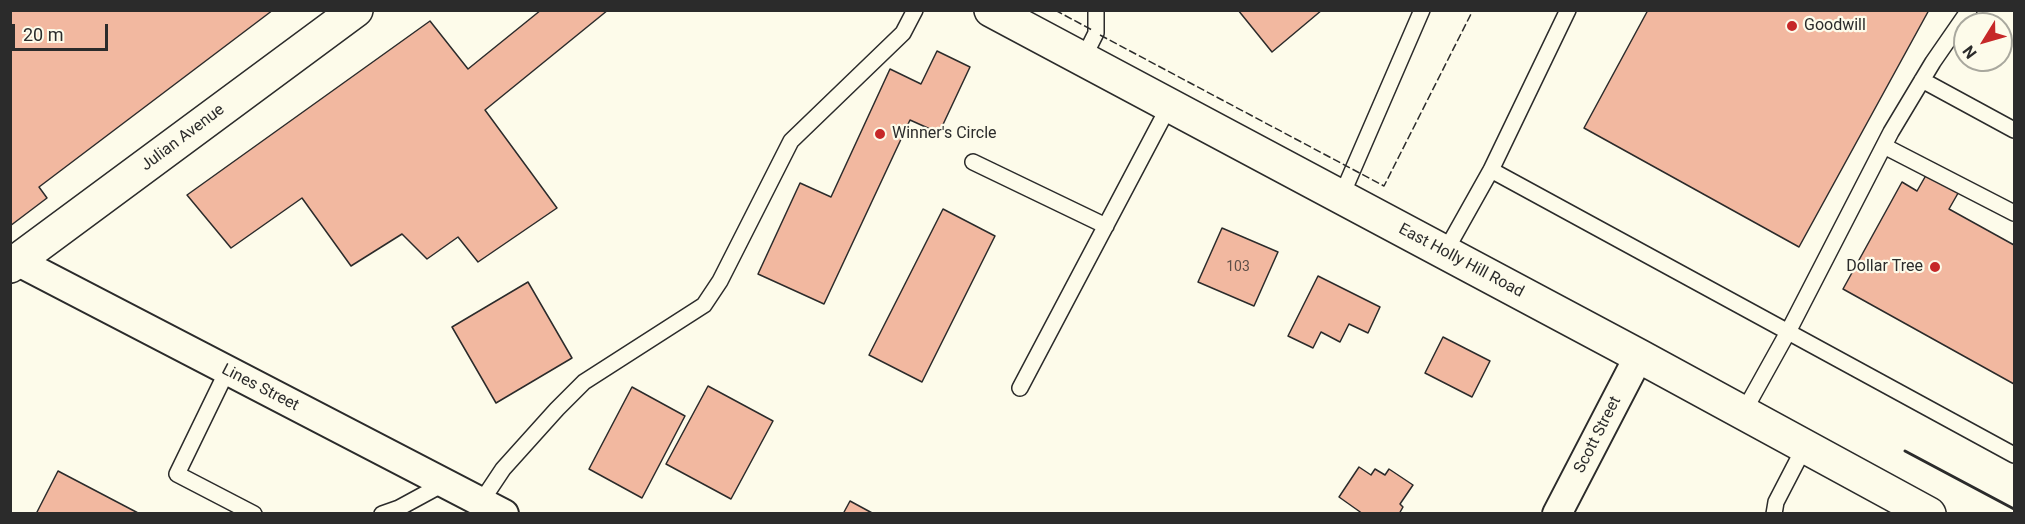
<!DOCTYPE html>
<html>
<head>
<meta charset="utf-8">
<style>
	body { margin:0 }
	#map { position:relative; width:2025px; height:524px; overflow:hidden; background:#fdfbea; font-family:Roboto,sans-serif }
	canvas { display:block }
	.frame { position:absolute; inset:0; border:12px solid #2b2b2b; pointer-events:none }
	.north { position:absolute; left:1953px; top:12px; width:60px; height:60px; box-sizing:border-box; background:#fdfbea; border:2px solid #a9a89e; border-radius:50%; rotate:233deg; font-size:16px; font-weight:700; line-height:24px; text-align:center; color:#2b2b2b }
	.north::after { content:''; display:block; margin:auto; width:21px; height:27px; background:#c62828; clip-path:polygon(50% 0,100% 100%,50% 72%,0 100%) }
	.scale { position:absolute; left:12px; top:24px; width:96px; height:27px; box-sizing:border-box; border:3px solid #2b2b2b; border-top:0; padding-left:8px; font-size:18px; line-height:21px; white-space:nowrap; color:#2b2b2b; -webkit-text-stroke:4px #fdfbea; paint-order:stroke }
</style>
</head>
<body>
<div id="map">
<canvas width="2025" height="524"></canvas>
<div class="frame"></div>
<div class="north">N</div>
<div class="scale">20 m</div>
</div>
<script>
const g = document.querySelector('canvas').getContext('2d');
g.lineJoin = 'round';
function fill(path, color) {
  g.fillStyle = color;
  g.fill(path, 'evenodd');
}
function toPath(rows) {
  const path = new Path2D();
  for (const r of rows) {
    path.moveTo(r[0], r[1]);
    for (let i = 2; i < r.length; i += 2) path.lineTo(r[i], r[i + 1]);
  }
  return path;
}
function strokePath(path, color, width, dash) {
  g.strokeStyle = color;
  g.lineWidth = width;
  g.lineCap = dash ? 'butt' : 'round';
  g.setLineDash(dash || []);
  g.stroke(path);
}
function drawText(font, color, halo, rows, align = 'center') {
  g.font = font + ' Roboto,sans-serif';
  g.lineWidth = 4.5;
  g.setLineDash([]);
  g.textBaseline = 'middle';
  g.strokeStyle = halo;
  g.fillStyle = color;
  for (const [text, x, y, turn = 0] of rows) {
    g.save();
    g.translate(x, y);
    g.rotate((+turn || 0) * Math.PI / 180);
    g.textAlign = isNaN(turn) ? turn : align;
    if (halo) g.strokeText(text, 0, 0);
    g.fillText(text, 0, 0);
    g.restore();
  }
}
const building = toPath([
	[10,10,273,10,39,187,47,198,10,226,10,10],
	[541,10,608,10,485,110,557,208,478,262,458,237,427,259,402,234,351,266,302,198,231,248,187,195,430,21,468,69,541,10],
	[1238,10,1322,10,1272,52,1238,10],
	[1648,10,1929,10,1799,247,1584,128,1648,10],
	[937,51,970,67,939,133,910,120,824,304,758,274,800,183,831,197,890,69,921,84,937,51],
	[1929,170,1961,188,1949,209,2014,245,2014,384,1843,289,1902,182,1917,191,1929,170],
	[943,209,995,236,922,382,869,355,943,209],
	[1222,228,1278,252,1254,306,1198,282,1222,228],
	[1318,276,1380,307,1368,333,1349,324,1340,342,1321,332,1313,348,1288,336,1318,276],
	[528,282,572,358,496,403,452,327,528,282],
	[1443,337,1490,361,1472,397,1425,373,1443,337],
	[708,386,773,421,731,499,666,464,708,386],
	[632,387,685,416,642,498,589,469,632,387],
	[1359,467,1371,475,1375,469,1385,475,1389,469,1413,485,1400,504,1403,507,1399,514,1363,514,1339,497,1359,467],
	[58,471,140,514,36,514,58,471],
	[850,501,874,514,843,514,850,501]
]);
fill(building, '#f2b8a0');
strokePath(building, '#2b2b2b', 1.5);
const service = toPath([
	[1083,59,1096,33,1096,10],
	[1922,80,2014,130],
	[1884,146,2014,213],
	[973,162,1106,226],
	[1491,170,2014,455],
	[1341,197,1422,10],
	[1445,252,1491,170,1568,10],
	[227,371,177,474,254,514],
	[1020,388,1169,106],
	[1743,413,1788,332,1891,132,1933,62,1969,10],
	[481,502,503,469,557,409,584,382,704,305,720,281,791,141,903,33,915,10],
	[382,514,399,508,445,483],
	[1774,514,1776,502,1805,446]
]);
const minor = toPath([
	[17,261,504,514],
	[1557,514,1639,356]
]);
const tertiary = toPath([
	[991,10,1639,356,1929,514],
	[10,266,356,10]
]);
strokePath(service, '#2b2b2b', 18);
strokePath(minor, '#2b2b2b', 32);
strokePath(tertiary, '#2b2b2b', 36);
strokePath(service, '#fdfbea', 15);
strokePath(minor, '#fdfbea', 28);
strokePath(tertiary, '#fdfbea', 33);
strokePath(toPath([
	[1055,10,1092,30],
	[1100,35,1384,186,1473,10]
]), '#2b2b2b', 1.5, [8, 3]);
strokePath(toPath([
	[1905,451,2014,509]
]), '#2b2b2b', 3);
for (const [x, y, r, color] of [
	[1792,26,6,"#c62828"],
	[880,134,6,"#c62828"],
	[1935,267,6,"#c62828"]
]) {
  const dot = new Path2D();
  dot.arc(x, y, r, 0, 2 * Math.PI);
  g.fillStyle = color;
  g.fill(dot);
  strokePath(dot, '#fdfbea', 2);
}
drawText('14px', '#5d4e48', null, [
	["103",1238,267]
]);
drawText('16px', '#2b2b2b', '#fdfbea', [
	["Goodwill",1804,26],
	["Winner's Circle",892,134],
	["Dollar Tree",1923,267,"right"]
], 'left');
drawText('16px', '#2b2b2b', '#fdfbea', [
	["Julian Avenue",183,138,-37],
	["East Holly Hill Road",1461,261,28],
	["Lines Street",260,388,27],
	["Scott Street",1598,435,-63]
]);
</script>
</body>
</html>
